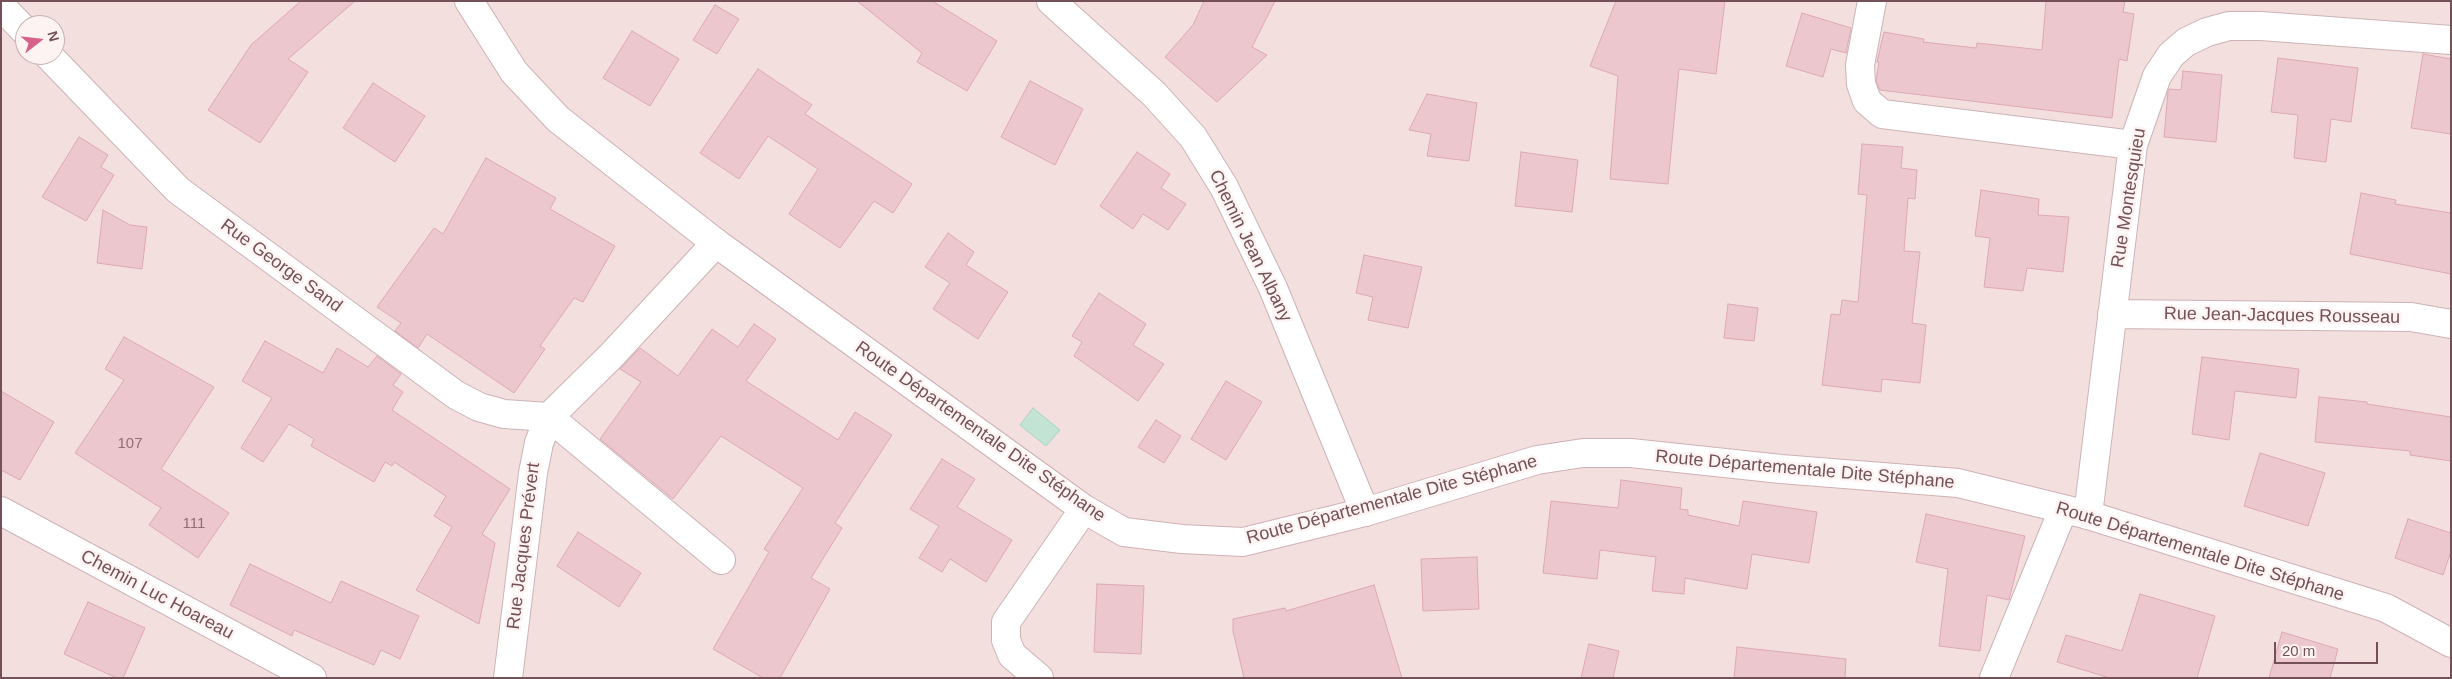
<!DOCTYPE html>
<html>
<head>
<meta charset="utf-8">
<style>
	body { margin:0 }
	#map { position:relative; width:2452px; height:679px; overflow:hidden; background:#fbeded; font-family:Helvetica,sans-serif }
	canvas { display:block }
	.frame { position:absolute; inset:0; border:2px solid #745159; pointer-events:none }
	.north { position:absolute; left:15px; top:15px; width:50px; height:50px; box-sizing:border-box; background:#fef3f3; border:1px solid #c7b2b5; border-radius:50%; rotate:74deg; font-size:14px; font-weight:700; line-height:20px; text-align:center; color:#745159 }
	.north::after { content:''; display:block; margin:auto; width:18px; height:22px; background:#d6618a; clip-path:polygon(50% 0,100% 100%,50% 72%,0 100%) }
	.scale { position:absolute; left:2274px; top:642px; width:104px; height:22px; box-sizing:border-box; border:2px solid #745159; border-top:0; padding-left:6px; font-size:15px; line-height:18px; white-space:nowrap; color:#745159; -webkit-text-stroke:4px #fef3f3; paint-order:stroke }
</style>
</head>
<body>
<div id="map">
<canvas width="2452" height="679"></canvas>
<div class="frame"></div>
<div class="north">N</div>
<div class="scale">20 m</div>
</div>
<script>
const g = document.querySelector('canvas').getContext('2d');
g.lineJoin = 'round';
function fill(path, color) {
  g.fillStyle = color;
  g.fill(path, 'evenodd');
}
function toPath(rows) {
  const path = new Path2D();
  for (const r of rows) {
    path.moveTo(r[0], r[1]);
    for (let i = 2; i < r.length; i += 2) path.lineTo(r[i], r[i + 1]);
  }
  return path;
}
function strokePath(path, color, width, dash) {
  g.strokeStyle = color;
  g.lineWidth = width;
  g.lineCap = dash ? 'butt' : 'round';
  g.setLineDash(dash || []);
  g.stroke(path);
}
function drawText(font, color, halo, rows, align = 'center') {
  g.font = font + ' Helvetica,sans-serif';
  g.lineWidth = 5;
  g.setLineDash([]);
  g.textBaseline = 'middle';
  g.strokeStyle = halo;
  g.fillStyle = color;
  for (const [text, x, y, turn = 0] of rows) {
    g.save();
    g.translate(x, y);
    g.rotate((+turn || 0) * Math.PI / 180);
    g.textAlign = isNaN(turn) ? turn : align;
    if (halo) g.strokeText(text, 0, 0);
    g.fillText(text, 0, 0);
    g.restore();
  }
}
fill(toPath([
	[1,1,2451,1,2451,678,1,678],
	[25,25,55,25,55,55,25,55]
]), '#f4dfdf');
const water = toPath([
	[1033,408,1060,430,1046,446,1020,425,1033,408]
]);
fill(water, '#c3e3d5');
strokePath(water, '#aad4c2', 1);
const building = toPath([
	[301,1,355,1,288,59,308,72,260,143,208,110,251,45,301,1],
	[857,1,932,1,997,41,967,91,917,62,922,53,857,1],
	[1204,1,1275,1,1252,47,1267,55,1217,102,1165,57,1193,25,1204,1],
	[1616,1,1725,1,1716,74,1679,69,1668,184,1610,179,1618,76,1590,66,1616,1],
	[2046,1,2125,1,2123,12,2134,14,2127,61,2119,59,2112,118,1880,90,1876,81,1879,62,1877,62,1884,32,1924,39,1923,42,1976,48,1977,43,2042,50,2046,1],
	[715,5,739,19,717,54,693,40,715,5],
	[1802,13,1851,28,1846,53,1831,49,1823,77,1786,66,1802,13],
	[632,31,679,59,650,106,603,78,632,31],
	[2423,54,2451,59,2451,134,2411,128,2423,54],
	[2278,58,2358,68,2351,122,2331,119,2326,162,2294,158,2298,115,2271,112,2278,58],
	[758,69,812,105,805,114,912,184,893,213,874,201,840,248,789,214,818,169,768,136,739,179,700,153,758,69],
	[2183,71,2222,75,2216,142,2164,137,2168,91,2169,89,2181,90,2183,71],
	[1030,81,1083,109,1055,165,1001,137,1030,81],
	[373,83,425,116,395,162,343,128,373,83],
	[1427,94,1477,103,1469,161,1427,156,1431,134,1409,130,1427,94],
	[79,137,108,155,101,167,114,175,86,221,42,197,79,137],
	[1862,144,1903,147,1901,168,1917,170,1915,199,1908,198,1904,251,1920,252,1912,323,1926,325,1920,383,1882,379,1881,392,1822,385,1831,314,1840,315,1842,300,1858,302,1867,195,1858,194,1862,144],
	[1137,152,1170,174,1161,188,1186,204,1168,230,1143,214,1133,229,1100,206,1137,152],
	[1521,152,1578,160,1572,212,1515,206,1521,152],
	[486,158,556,198,550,209,615,246,583,302,574,298,540,346,545,349,514,393,427,334,418,348,395,331,401,323,377,307,434,228,443,234,486,158],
	[1981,190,2039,199,2038,215,2069,217,2063,272,2027,268,2023,291,1984,287,1990,238,1975,236,1981,190],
	[2361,193,2396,200,2395,204,2451,213,2451,274,2350,254,2361,193],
	[103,210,130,225,147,227,142,269,97,263,103,210],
	[948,233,974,252,966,265,1008,292,978,339,933,309,950,283,925,267,948,233],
	[1364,255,1422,267,1408,328,1368,320,1373,297,1356,293,1364,255],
	[1099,293,1146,324,1133,345,1164,364,1138,401,1074,356,1082,342,1072,336,1099,293],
	[1728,304,1758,308,1754,341,1724,338,1728,304],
	[754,324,776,339,746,381,838,440,855,412,892,435,835,523,842,528,811,578,830,589,780,678,763,678,713,649,769,552,764,549,803,488,721,436,673,499,600,439,641,382,620,369,640,348,678,376,712,329,738,347,754,324],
	[124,337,214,387,161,469,229,513,198,558,149,525,161,508,75,453,124,380,105,369,124,337],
	[265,341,323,373,337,348,368,367,377,356,401,374,393,385,403,392,392,410,510,489,482,534,495,543,479,624,416,590,452,527,434,516,446,496,394,462,392,466,385,462,374,482,311,446,314,439,289,424,263,462,241,448,272,398,242,381,265,341],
	[2202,357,2299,369,2296,398,2235,391,2229,440,2192,434,2202,357],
	[1226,381,1262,402,1226,460,1191,439,1226,381],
	[1,391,54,422,20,480,1,470,1,391],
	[2319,397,2367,402,2367,404,2451,417,2451,461,2410,455,2410,451,2315,442,2319,397],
	[1156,420,1181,436,1164,463,1138,447,1156,420],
	[2260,453,2325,473,2308,526,2244,506,2260,453],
	[942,459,975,479,957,507,1012,540,986,582,950,559,942,572,919,558,939,526,910,509,942,459],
	[1621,480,1682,488,1680,509,1688,510,1688,515,1739,526,1743,501,1817,512,1809,563,1752,554,1747,589,1685,578,1684,594,1652,591,1656,557,1600,550,1597,579,1543,573,1551,501,1618,508,1621,480],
	[1926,514,2025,536,2009,600,1987,595,1980,651,1939,646,1948,569,1916,562,1926,514],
	[2408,519,2451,533,2451,551,2443,575,2395,558,2408,519],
	[578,532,641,573,619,607,557,566,578,532],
	[1477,557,1479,609,1423,611,1421,559,1477,557],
	[250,564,331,603,341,581,419,616,400,659,381,650,374,665,294,630,292,636,230,605,250,564],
	[1097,584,1144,586,1141,654,1094,652,1097,584],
	[1374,585,1402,678,1244,678,1233,631,1233,619,1285,608,1286,611,1374,585],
	[2140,594,2215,616,2197,678,2110,678,2057,662,2066,635,2122,651,2140,594],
	[88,602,145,628,123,678,117,678,64,654,88,602],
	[2282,632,2338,649,2330,678,2269,678,2282,632],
	[1589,644,1619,651,1613,678,1581,678,1589,644],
	[1737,647,1846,659,1845,678,1734,678,1737,647]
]);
fill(building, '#edc7ce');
strokePath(building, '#dea9b4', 1);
const minor = toPath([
	[1051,1,1154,94,1193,137,1224,187,1273,288,1365,512],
	[1872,1,1860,65,1861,84,1867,101,1882,114,2133,145],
	[1,6,25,31],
	[48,55,178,190,456,395,479,407,504,414,549,417,721,560],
	[2112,314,2411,317,2451,324],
	[1,511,312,678],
	[2088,515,2133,145,2157,76,2171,55,2186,42,2207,32,2229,26,2261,26,2451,40],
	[508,678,533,473,539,443,549,417,611,356,716,243],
	[1039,678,1012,655,1006,640,1006,622,1084,509],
	[1994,678,2063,510]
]);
const secondary = toPath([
	[469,1,514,72,558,119,716,243,1084,509,1124,532,1182,539,1243,542,1365,512,1537,460,1583,453,1631,453,1781,469,1958,483,2088,515,2386,608,2451,643]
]);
strokePath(minor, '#ccb3b6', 30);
strokePath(secondary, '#cfb1b5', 30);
strokePath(minor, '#fff', 28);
strokePath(secondary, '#fff', 28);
drawText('15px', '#926e76', null, [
	["107",130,444],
	["111",194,524]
]);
drawText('18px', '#745159', '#fef3f3', [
	["Rue Montesquieu",2129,198,-81],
	["Chemin Jean Albany",1250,246,64],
	["Rue George Sand",281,266,36],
	["Rue Jean-Jacques Rousseau",2282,316,1],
	["Route Départementale Dite Stéphane",980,432,35],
	["Route Départementale Dite Stéphane",1805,470,5],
	["Route Départementale Dite Stéphane",1392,500,-15],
	["Rue Jacques Prévert",524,546,-83],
	["Route Départementale Dite Stéphane",2200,552,17],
	["Chemin Luc Hoareau",157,595,28]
]);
</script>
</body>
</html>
